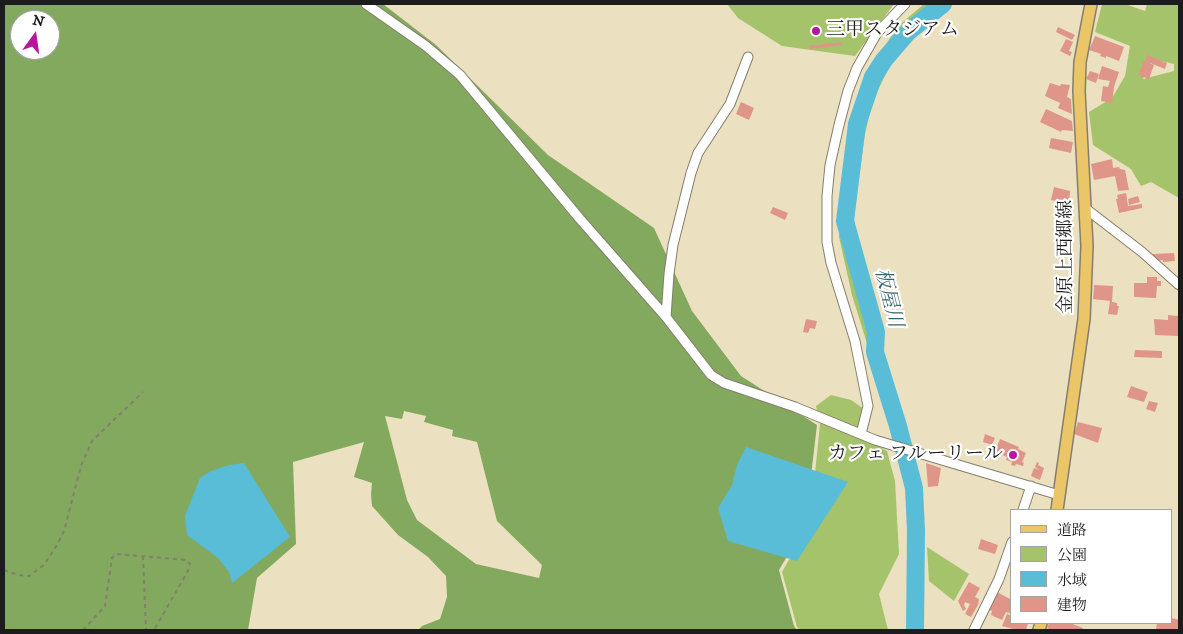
<!DOCTYPE html>
<html>
<head>
<meta charset="utf-8">
<style>
	body { margin:0 }
	#map { position:relative; width:1183px; height:634px; overflow:hidden; background:#ebe1c0; font-family:"IM FELL DW Pica","Noto Serif JP",serif }
	canvas { display:block }
	.frame { position:absolute; inset:0; border:5px solid #1c1c1c; pointer-events:none }
	.legend { position:absolute; left:1010px; top:509px; width:162px; height:115px; box-sizing:border-box; background:#fff; border:1px solid #a4a4a4; margin:0; padding:6px 9px; list-style:none; font-size:15px; color:#1c1c1c }
	.legend li { display:flex; align-items:center; gap:10px; height:25px }
	.legend b { width:25px; border:1px solid #a4a4a4 }
	.north { position:absolute; left:10px; top:10px; width:50px; height:50px; box-sizing:border-box; background:#fff; border:1px solid #a4a4a4; border-radius:50%; rotate:14deg; font-size:14px; font-weight:700; line-height:20px; text-align:center; color:#1c1c1c }
	.north::after { content:''; display:block; margin:auto; width:18px; height:22px; background:#b5179e; clip-path:polygon(50% 0,100% 100%,50% 72%,0 100%) }
</style>
</head>
<body>
<div id="map">
<canvas width="1183" height="634"></canvas>
<div class="frame"></div>
<ul class="legend">
<li><b style="height:6px;background:#ebc669"></b>道路</li>
<li><b style="height:14px;background:#a4c36b"></b>公園</li>
<li><b style="height:14px;background:#59bdd8"></b>水域</li>
<li><b style="height:14px;background:#df9689"></b>建物</li>
</ul>
<div class="north">N</div>
</div>
<script>
const g = document.querySelector('canvas').getContext('2d');
g.lineJoin = 'round';
function fill(path, color) {
  g.fillStyle = color;
  g.fill(path, 'evenodd');
}
function toPath(rows) {
  const path = new Path2D();
  for (const r of rows) {
    path.moveTo(r[0], r[1]);
    for (let i = 2; i < r.length; i += 2) path.lineTo(r[i], r[i + 1]);
  }
  return path;
}
function strokePath(path, color, width, dash) {
  g.strokeStyle = color;
  g.lineWidth = width;
  g.lineCap = dash ? 'butt' : 'round';
  g.setLineDash(dash || []);
  g.stroke(path);
}
function drawText(font, color, halo, rows, align = 'center') {
  g.font = font + ' "IM FELL DW Pica","Noto Serif JP",serif';
  g.lineWidth = 4.5;
  g.setLineDash([]);
  g.textBaseline = 'middle';
  g.strokeStyle = halo;
  g.fillStyle = color;
  for (const [text, x, y, turn = 0] of rows) {
    g.save();
    g.translate(x, y);
    g.rotate((+turn || 0) * Math.PI / 180);
    g.textAlign = isNaN(turn) ? turn : align;
    if (halo) g.strokeText(text, 0, 0);
    g.fillText(text, 0, 0);
    g.restore();
  }
}
fill(toPath([
	[727,4,894,4,855,56,782,46,738,18],
	[924,4,935,4,907,26,889,44,883,49,897,27],
	[1102,4,1125,4,1145,11,1147,4,1179,4,1179,198,1151,182,1141,186,1131,169,1093,145,1089,112,1112,98,1125,76,1130,46,1095,32],
	[1152,59,1174,64,1174,71,1143,79],
	[909,38,891,64,873,100,865,134,858,183,854,218,857,254,851,238,849,210,863,117,879,73,889,56,901,43],
	[840,213,843,235,874,336,868,347,852,295,839,237],
	[831,395,851,400,864,409,864,438,887,451,895,481,899,554,879,594,888,630,800,630,797,627,782,572,810,523,820,424,816,406],
	[927,547,969,574,954,601,929,581]
]), '#a4c36b');
fill(toPath([
	[4,4,383,4,436,45,548,155,654,228,692,311,741,376,817,425,805,526,779,570,794,626,797,630,418,630,422,626,440,619,447,597,446,576,428,557,398,535,372,506,371,494,372,483,354,477,364,442,293,462,296,544,257,578,248,630,4,630],
	[20,20,50,20,50,50,20,50],
	[404,411,426,416,424,422,453,430,452,436,477,442,497,521,542,565,539,578,476,564,417,520,407,500,385,416,402,419]
]), '#83a95f');
fill(toPath([
	[746,447,848,482,797,561,728,541,718,508,732,485,737,465],
	[244,463,290,537,232,583,229,572,218,558,187,535,185,516,200,478,211,471,229,465]
]), '#59bdd8');
strokePath(toPath([
	[915,630,916,531,914,488,898,426,875,352,876,332,845,221,857,124,873,77,884,60,908,32,943,4]
]), '#59bdd8', 18);
fill(toPath([
	[1058,27,1075,35,1072,40,1056,32],
	[1095,36,1124,47,1119,61,1106,56,1106,58,1100,56,1101,54,1089,50],
	[1066,39,1073,42,1069,51,1072,52,1070,56,1060,51],
	[841,42,842,45,810,49,809,46],
	[1147,55,1167,63,1165,69,1145,61],
	[1144,61,1154,65,1149,79,1138,75],
	[1102,66,1119,72,1114,87,1112,103,1101,101,1103,86,1108,87,1110,81,1098,79],
	[1090,71,1099,74,1096,83,1086,79],
	[1050,83,1060,86,1061,84,1070,85,1067,97,1071,99,1072,114,1058,108,1061,101,1060,103,1045,96],
	[741,102,754,108,749,120,736,114],
	[1046,109,1072,121,1073,131,1062,130,1061,132,1040,122],
	[1051,138,1073,142,1071,153,1049,148],
	[1112,159,1113,168,1119,167,1120,169,1125,170,1129,190,1118,191,1115,176,1094,180,1091,164],
	[1054,187,1070,191,1069,204,1051,200],
	[1126,193,1128,206,1142,204,1142,208,1119,213,1116,199,1118,199,1117,195],
	[1138,196,1140,202,1129,205,1128,199],
	[773,207,788,213,785,220,770,213],
	[1174,253,1175,261,1163,262,1163,260,1156,261,1156,258,1153,258,1153,254],
	[1147,277,1157,277,1157,281,1161,281,1161,286,1157,286,1156,298,1134,297,1134,283,1147,283],
	[1094,285,1113,286,1112,302,1117,303,1117,306,1119,306,1117,315,1108,314,1110,301,1093,299],
	[1168,315,1179,316,1179,336,1155,335,1154,319,1168,320],
	[806,319,817,321,815,329,810,328,808,333,803,332],
	[1135,350,1162,351,1162,358,1134,357],
	[1131,386,1148,392,1144,402,1127,397],
	[1149,401,1158,403,1155,412,1146,409],
	[1078,422,1102,428,1098,443,1074,434],
	[985,434,995,438,992,445,983,442],
	[1000,439,1019,447,1018,449,1026,453,1022,462,1024,463,1023,466,1016,464,1015,466,1011,465,1012,462,1006,460,1007,457,992,451,993,448,996,449],
	[1037,462,1039,463,1038,465,1044,468,1040,480,1031,476,1034,468,1039,470,1035,467],
	[926,463,941,468,938,486,928,487],
	[981,539,998,545,995,554,978,549],
	[969,582,980,588,975,597,979,599,978,605,971,617,965,614,970,604,965,602,964,605,966,609,963,611,958,601],
	[997,592,1010,599,1012,595,1012,614,1006,612,1002,620,991,615,992,611,988,609],
	[1007,614,1012,616,1012,623,1028,623,1026,630,1017,630,1002,626],
	[1172,618,1179,620,1179,630,1156,630,1157,623,1172,623],
	[1049,623,1070,623,1083,628,1082,630,1051,630,1047,628]
]), '#df9689');
const minor = toPath([
	[366,4,426,46,460,75,580,219,666,317,711,375,724,383,795,407,875,440,1059,495],
	[1085,208,1142,252,1179,285],
	[666,317,669,274,673,245,691,173,698,153,730,104,748,57],
	[861,434,868,406,855,341,831,263,827,242,827,196,830,165,839,125,848,91,857,68,877,33,905,4],
	[1023,510,1031,486],
	[974,630,999,579,1012,542]
]);
const major = toPath([
	[1057,510,1084,319,1087,246,1079,91,1080,62,1091,4],
	[1039,630,1041,623]
]);
strokePath(minor, '#847e6e', 11);
strokePath(major, '#847e6e', 14);
strokePath(toPath([
	[143,556,146,630],
	[4,570,18,575,29,576,44,565,57,545,64,531,81,466,92,441,143,392],
	[83,630,105,606,112,558,116,554,186,560,190,564,188,571,154,630]
]), '#847e6e', 2, [4, 4]);
strokePath(minor, '#fff', 9);
strokePath(major, '#ebc669', 11);
for (const [x, y, r, color] of [
	[816,31,5,"#b5179e"],
	[1013,455,5,"#b5179e"]
]) {
  const dot = new Path2D();
  dot.arc(x, y, r, 0, 2 * Math.PI);
  g.fillStyle = color;
  g.fill(dot);
  strokePath(dot, '#fff', 2);
}
drawText('19px', '#1c1c1c', '#fff', [
	["三甲スタジアム",826,31],
	["カフェ フルーリール",1003,455,"right"]
], 'left');
drawText('19px', '#1c1c1c', '#fff', [
	["金原上西郷線",1067,257,-90]
]);
drawText('italic 20px', '#376471', '#fff', [
	["板屋川",887,298,76]
]);
</script>
</body>
</html>
